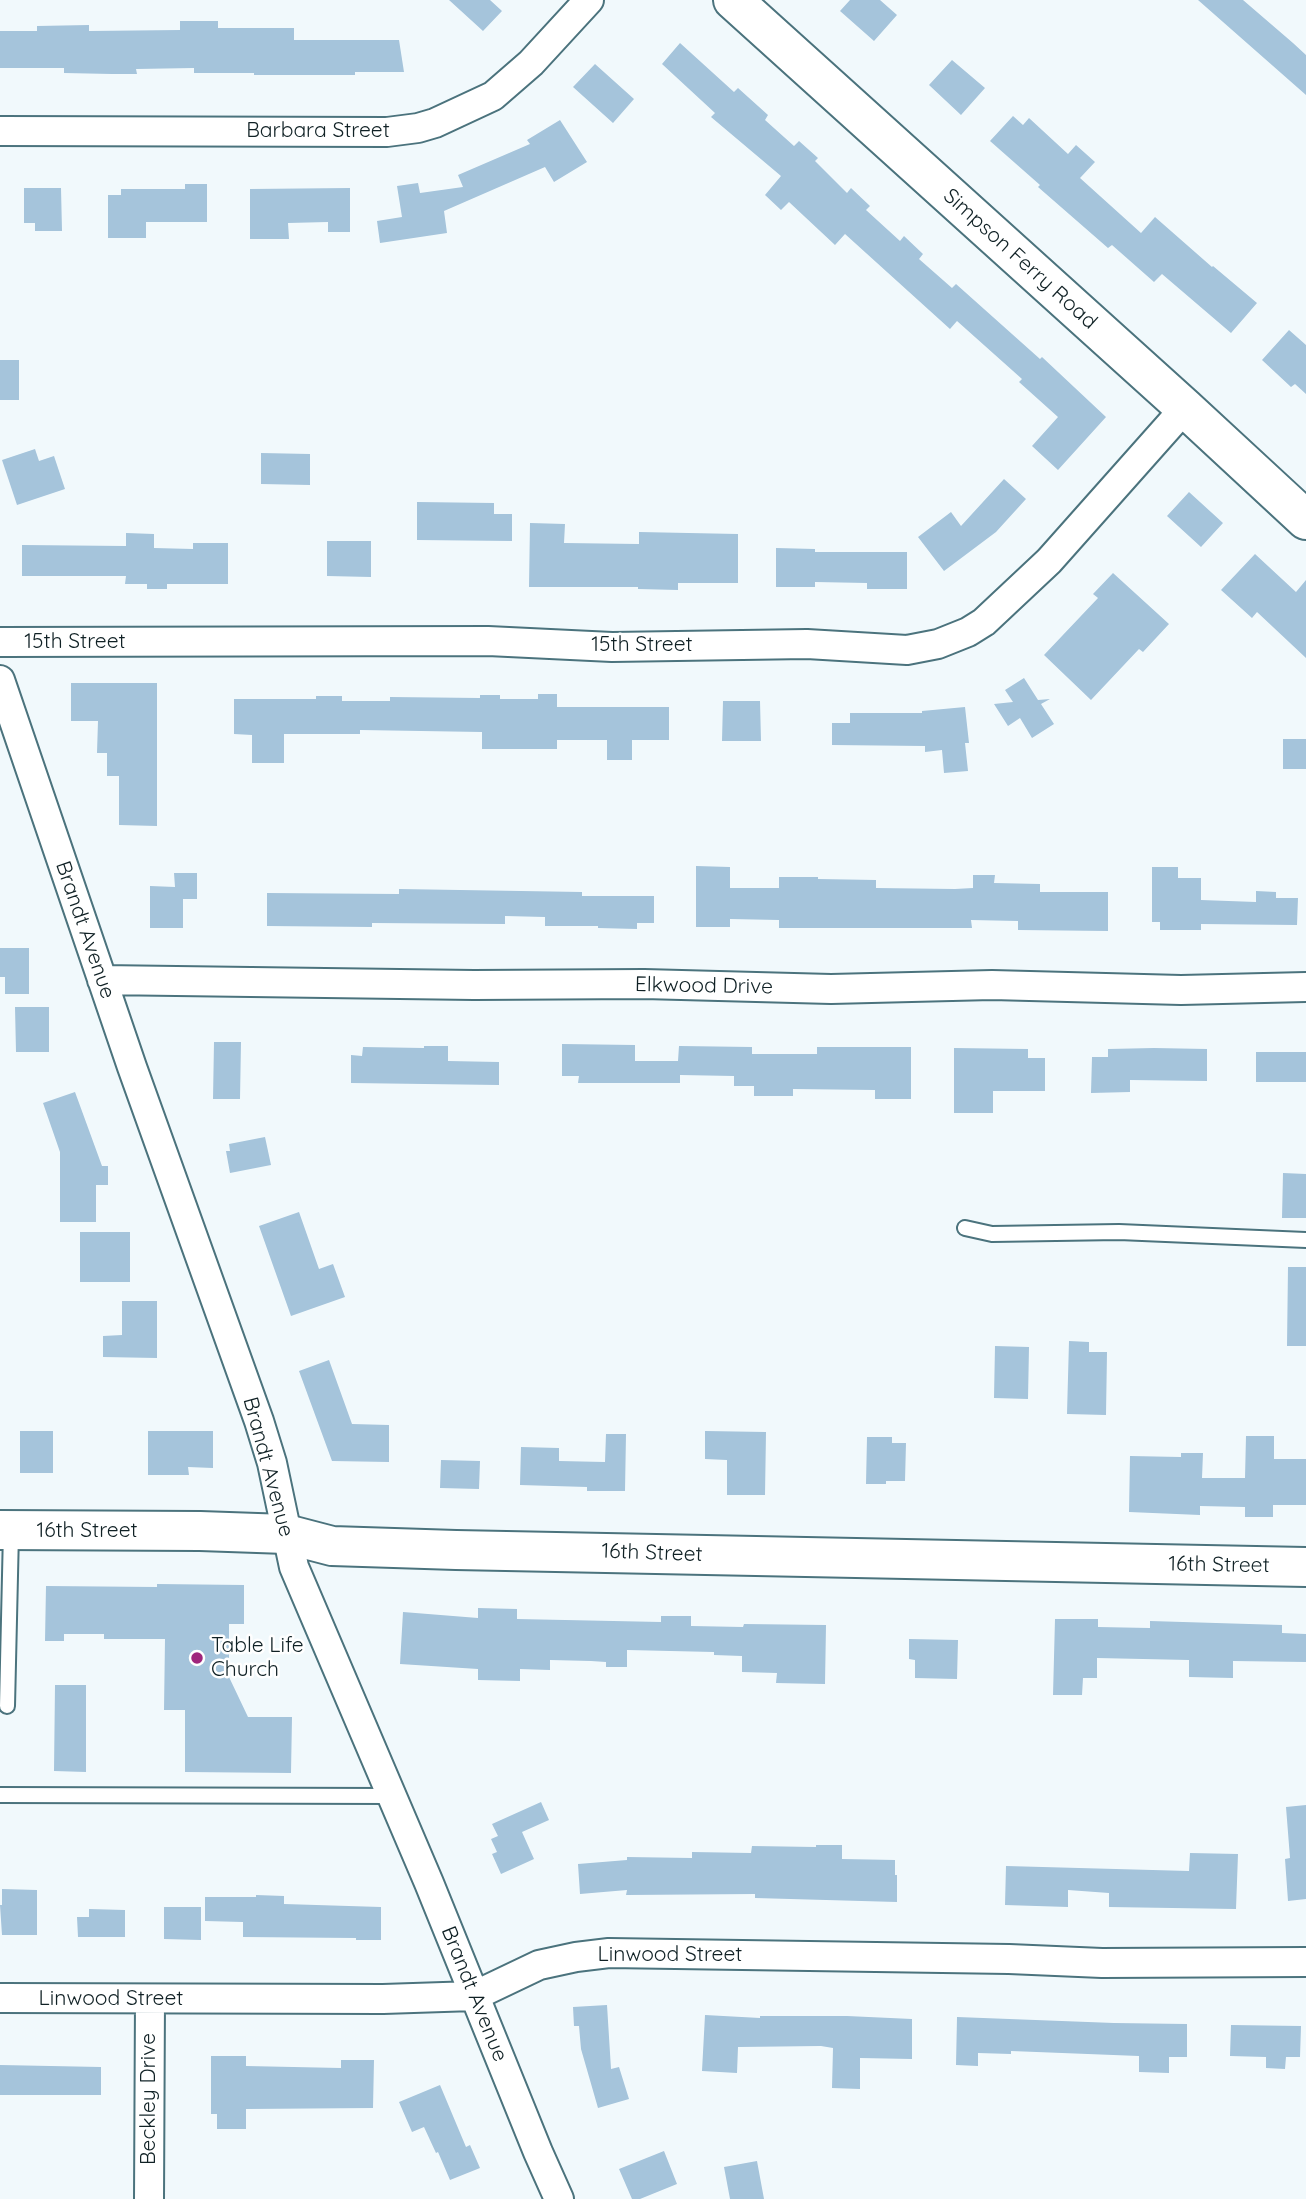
<!DOCTYPE html>
<html>
<head>
<meta charset="utf-8">
<style>
	body { margin:0 }
	canvas { display:block; background:#f1f9fc }
</style>
</head>
<body>
<canvas width="1306" height="2199"></canvas>
<script>
const g = document.querySelector('canvas').getContext('2d');
g.lineJoin = 'round';
function fill(path, color) {
  g.fillStyle = color;
  g.fill(path, 'evenodd');
}
function toPath(rows) {
  const path = new Path2D();
  for (const r of rows) {
    path.moveTo(r[0], r[1]);
    for (let i = 2; i < r.length; i += 2) path.lineTo(r[i], r[i + 1]);
  }
  return path;
}
function strokePath(path, color, width, dash) {
  g.strokeStyle = color;
  g.lineWidth = width;
  g.lineCap = dash ? 'butt' : 'round';
  g.setLineDash(dash || []);
  g.stroke(path);
}
function drawText(font, color, halo, rows, align = 'center') {
  g.font = font + ' Quicksand,sans-serif';
  g.lineWidth = 5;
  g.setLineDash([]);
  g.textBaseline = 'middle';
  g.strokeStyle = halo;
  g.fillStyle = color;
  for (const [text, x, y, turn = 0] of rows) {
    g.save();
    g.translate(x, y);
    g.rotate((+turn || 0) * Math.PI / 180);
    g.textAlign = isNaN(turn) ? turn : align;
    if (halo) g.strokeText(text, 0, 0);
    g.fillText(text, 0, 0);
    g.restore();
  }
}
fill(toPath([
	[449,0,490,0,502,11,483,31],
	[850,0,880,0,897,15,874,41,840,11],
	[1198,0,1243,0,1293,43,1306,55,1306,95],
	[180,21,218,21,218,28,294,28,294,40,399,40,404,72,355,72,355,75,254,75,254,73,194,73,194,68,136,69,137,74,112,74,64,73,64,68,0,68,0,31,37,31,37,26,89,25,89,31,180,30],
	[680,43,734,92,738,88,768,115,765,120,794,146,799,141,818,158,815,161,847,193,851,188,870,206,866,210,900,241,904,236,923,254,919,259,952,288,956,284,1040,359,1042,357,1106,417,1058,470,1032,446,1058,417,1019,382,1022,379,957,321,950,329,845,234,835,245,789,202,781,210,765,195,781,176,711,117,715,113,662,64],
	[952,60,985,88,961,115,929,85],
	[595,64,634,99,613,123,573,87],
	[1013,116,1023,125,1029,118,1068,154,1076,145,1095,162,1080,178,1141,233,1155,217,1212,267,1213,266,1257,303,1231,333,1162,274,1154,282,1112,245,1108,248,1038,187,1040,185,990,141],
	[560,120,587,162,554,182,545,167,444,211,447,233,380,243,377,221,402,217,397,186,418,183,420,193,463,187,458,175,530,144,527,140],
	[185,184,207,184,207,222,146,222,146,238,108,238,108,195,121,195,121,189,185,189],
	[24,188,61,188,62,231,35,231,35,223,24,223],
	[350,188,350,232,328,232,328,222,288,223,289,239,250,239,250,189],
	[1289,330,1306,345,1306,394,1295,384,1291,387,1262,360],
	[0,360,19,360,19,400,0,400],
	[35,449,39,461,54,456,65,489,17,505,2,460],
	[261,453,310,454,310,485,261,484],
	[1004,479,1026,499,996,532,944,571,918,537,951,512,961,526],
	[1189,492,1223,523,1201,547,1167,516],
	[417,502,494,503,494,514,512,514,512,541,417,540],
	[530,523,565,524,564,543,639,544,639,532,738,534,738,583,678,583,678,590,638,589,638,587,529,587],
	[126,533,154,534,154,548,193,549,193,543,228,543,228,584,167,584,167,589,147,589,147,584,125,584,126,576,22,576,22,545,126,546],
	[327,541,371,541,371,577,327,576],
	[776,548,815,549,815,552,907,552,907,589,867,589,867,583,815,582,815,587,776,587],
	[1255,554,1296,592,1306,580,1306,658,1257,612,1252,618,1221,590],
	[1113,573,1169,624,1143,652,1139,649,1091,700,1044,655,1098,598,1093,594],
	[1024,678,1038,700,1050,699,1041,704,1054,724,1032,738,1020,718,1008,726,994,704,1013,702,1005,690],
	[71,683,157,683,157,826,119,825,119,776,107,776,107,753,97,753,98,721,71,721],
	[538,694,557,694,557,707,669,707,669,740,632,740,632,760,607,760,607,740,557,740,557,749,482,749,482,732,360,730,360,734,284,734,284,763,252,763,252,735,234,734,234,699,316,699,316,696,342,696,342,701,390,701,390,697,480,698,480,695,500,695,500,699,538,699],
	[723,701,760,701,761,741,722,741],
	[965,707,969,743,965,743,968,771,944,773,942,750,925,752,925,746,832,745,832,723,850,723,850,713,922,713,922,711],
	[1283,739,1306,739,1306,769,1283,769],
	[696,866,730,867,730,888,779,888,779,877,818,877,818,879,876,880,876,888,955,889,973,888,973,875,995,875,994,883,1040,884,1040,892,1108,892,1108,931,1018,930,1018,921,971,920,972,928,779,928,779,920,730,919,730,927,696,927],
	[1152,867,1178,867,1178,878,1201,878,1201,900,1256,902,1256,891,1276,892,1276,898,1298,898,1297,925,1201,924,1201,930,1160,930,1160,922,1152,922],
	[174,873,197,873,197,899,183,899,183,928,150,928,150,886,175,887],
	[399,889,582,892,582,896,654,896,654,923,637,923,637,929,598,928,598,926,545,926,545,917,505,916,505,924,372,923,372,927,267,926,267,893,399,894],
	[0,948,29,948,29,994,5,994,5,977,0,977],
	[15,1007,49,1007,49,1052,16,1052],
	[214,1042,241,1042,240,1099,213,1099],
	[562,1044,635,1045,635,1061,678,1061,679,1046,752,1047,752,1054,817,1054,817,1047,911,1047,911,1099,875,1099,875,1090,793,1089,793,1096,754,1096,754,1086,734,1086,734,1076,680,1075,680,1083,578,1083,579,1076,562,1076],
	[424,1046,448,1046,448,1061,499,1062,499,1085,351,1083,351,1055,362,1056,363,1047,424,1048],
	[954,1048,1028,1049,1028,1058,1045,1058,1045,1091,993,1091,993,1113,954,1113],
	[1154,1048,1207,1049,1207,1081,1130,1080,1130,1092,1091,1093,1092,1057,1108,1057,1108,1049],
	[1256,1052,1306,1052,1306,1082,1256,1082],
	[75,1092,102,1166,108,1166,108,1185,96,1185,96,1222,60,1222,60,1152,43,1103],
	[265,1137,271,1165,230,1173,226,1151,230,1151,229,1144],
	[1283,1173,1306,1174,1306,1218,1282,1218],
	[299,1212,319,1269,333,1264,345,1297,291,1316,259,1226],
	[80,1232,130,1232,130,1282,80,1282],
	[1288,1267,1306,1267,1306,1346,1287,1346],
	[122,1301,157,1301,157,1358,103,1357,103,1336,122,1335],
	[1069,1341,1089,1342,1089,1352,1107,1352,1106,1415,1067,1414],
	[995,1346,1029,1347,1028,1399,994,1398],
	[329,1360,352,1424,389,1425,389,1462,332,1461,299,1371],
	[20,1431,53,1431,53,1473,20,1473],
	[148,1431,213,1431,213,1468,188,1467,189,1475,148,1475],
	[705,1431,766,1432,765,1495,727,1495,727,1460,705,1459],
	[606,1434,626,1434,625,1491,587,1491,587,1487,520,1485,521,1447,559,1448,559,1461,605,1462],
	[1246,1436,1274,1436,1274,1459,1306,1459,1306,1505,1273,1505,1273,1517,1245,1517,1245,1507,1200,1506,1200,1515,1129,1512,1130,1456,1181,1457,1181,1453,1203,1453,1202,1478,1245,1478],
	[867,1437,892,1437,892,1443,906,1443,905,1481,886,1481,886,1484,866,1484],
	[441,1460,480,1461,479,1489,440,1488],
	[157,1584,244,1585,244,1624,229,1624,229,1677,248,1717,292,1717,291,1773,185,1772,185,1710,164,1710,165,1639,104,1639,104,1634,64,1634,64,1641,45,1641,46,1586,157,1587],
	[478,1608,517,1609,517,1619,661,1622,661,1616,691,1616,691,1626,743,1627,744,1624,826,1625,825,1684,776,1683,777,1673,742,1672,742,1656,714,1655,714,1652,627,1650,627,1667,606,1667,606,1662,591,1661,550,1660,550,1670,520,1669,520,1681,478,1680,478,1669,400,1664,403,1612,478,1618],
	[1055,1619,1098,1619,1098,1627,1150,1628,1150,1621,1282,1625,1282,1633,1306,1634,1306,1662,1233,1661,1233,1678,1189,1677,1189,1660,1097,1658,1097,1678,1083,1678,1082,1695,1053,1695],
	[909,1639,958,1640,957,1679,915,1678,915,1660,909,1659],
	[55,1685,86,1685,86,1772,54,1771],
	[541,1802,549,1820,522,1832,534,1859,501,1874,492,1854,497,1852,491,1839,498,1836,492,1824],
	[1306,1805,1306,1899,1288,1901,1285,1859,1290,1858,1286,1807],
	[816,1845,842,1845,842,1859,895,1860,895,1875,897,1875,897,1902,755,1898,755,1894,626,1895,627,1890,580,1894,578,1864,627,1860,627,1857,692,1858,692,1852,751,1853,752,1846,816,1847],
	[1190,1853,1238,1854,1236,1909,1109,1907,1109,1893,1068,1890,1068,1907,1005,1905,1006,1866,1189,1871],
	[2,1889,37,1890,37,1935,2,1935,0,1905,2,1905],
	[256,1895,284,1896,284,1904,381,1907,381,1940,356,1940,356,1938,243,1937,243,1922,205,1921,205,1897,256,1897],
	[164,1907,201,1907,201,1940,164,1939],
	[89,1909,125,1910,125,1937,78,1937,77,1917,89,1917],
	[607,2005,611,2069,619,2067,629,2099,598,2108,581,2049,579,2026,574,2026,573,2007],
	[705,2015,760,2018,760,2016,847,2016,912,2019,912,2059,860,2058,860,2089,832,2088,833,2048,821,2046,738,2047,737,2073,702,2071],
	[957,2017,1114,2023,1187,2024,1187,2057,1169,2057,1169,2073,1139,2072,1139,2056,1011,2051,1011,2054,978,2053,978,2066,956,2065],
	[1231,2025,1301,2026,1300,2057,1286,2057,1285,2069,1266,2068,1266,2057,1230,2056],
	[211,2056,246,2056,246,2066,341,2068,341,2060,374,2060,373,2108,246,2109,246,2129,217,2129,217,2114,211,2114],
	[0,2065,101,2067,101,2095,0,2095],
	[440,2085,466,2147,470,2145,480,2168,450,2180,438,2152,436,2153,424,2127,412,2132,399,2102],
	[664,2151,677,2184,640,2199,632,2199,619,2169],
	[757,2161,764,2199,730,2199,724,2167]
]), '#a5c4db');
const lane = toPath([
	[965,1228,992,1234,1119,1232,1306,1240],
	[7,1706,11,1532],
	[0,1795,392,1796]
]);
const street = toPath([
	[0,131,387,132,418,128,435,123,493,96,531,63,589,0],
	[0,642,488,641,612,647,807,644,907,650,938,644,968,632,984,622,1049,561,1185,408],
	[0,680,132,1067,259,1421,272,1463,294,1567,429,1883,538,2152,559,2199],
	[102,980,474,985,644,984,831,989,992,985,1181,990,1306,987],
	[0,1998,383,1999,474,1996,539,1965,576,1957,609,1953,1009,1959,1102,1963,1306,1962],
	[149,2199,150,1999]
]);
const secondary = toPath([
	[733,0,1185,408,1306,520],
	[0,1530,200,1531,286,1534,332,1546,456,1550,1306,1567]
]);
strokePath(lane, '#4b737d', 18);
strokePath(street, '#4b737d', 32);
strokePath(secondary, '#4b737d', 42);
strokePath(lane, '#fff', 14);
strokePath(street, '#fff', 28);
strokePath(secondary, '#fff', 38);
for (const [x, y, r, color] of [
	[197,1658,7,"#9f257c"]
]) {
  const dot = new Path2D();
  dot.arc(x, y, r, 0, 2 * Math.PI);
  g.fillStyle = color;
  g.fill(dot);
  strokePath(dot, '#fff', 2.5);
}
drawText('21px', '#102125', '#fff', [
	["Barbara Street",318,131],
	["Simpson Ferry Road",1020,259,42],
	["15th Street",75,642],
	["15th Street",642,645],
	["Brandt Avenue",85,930,71],
	["Elkwood Drive",704,986,1],
	["Brandt Avenue",268,1467,75],
	["16th Street",87,1531],
	["16th Street",652,1553,2],
	["16th Street",1219,1565,1],
	["Linwood Street",670,1955],
	["Brandt Avenue",474,1994,68],
	["Linwood Street",111,1999],
	["Beckley Drive",149,2099,-90]
]);
drawText('21px', '#102125', '#fff', [
	["Table Life",211,1646],
	["Church",211,1670]
], 'left');
</script>
</body>
</html>
